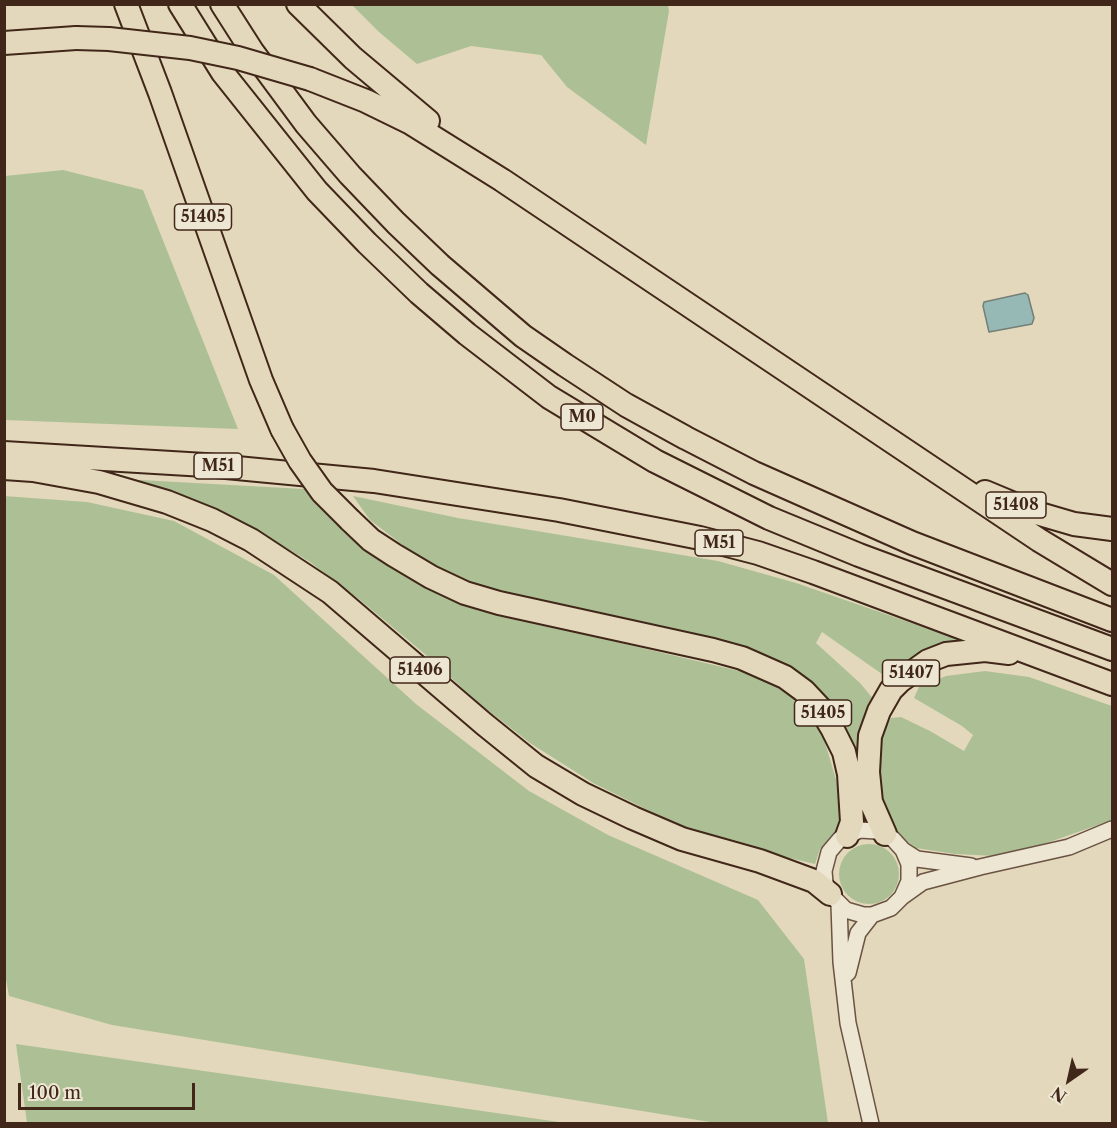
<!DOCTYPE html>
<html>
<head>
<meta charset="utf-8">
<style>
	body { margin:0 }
	#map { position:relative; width:1117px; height:1128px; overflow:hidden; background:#e3d8bb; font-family:"Libre Caslon Text",serif }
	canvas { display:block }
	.frame { position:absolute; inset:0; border:6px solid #412719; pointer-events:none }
	.north { position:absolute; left:1039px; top:1050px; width:60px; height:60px; -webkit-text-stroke:4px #ede6d3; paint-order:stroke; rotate:214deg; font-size:16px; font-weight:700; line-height:24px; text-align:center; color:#412719 }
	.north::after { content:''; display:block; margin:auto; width:21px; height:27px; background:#412719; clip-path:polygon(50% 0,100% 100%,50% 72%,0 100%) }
	.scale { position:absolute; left:18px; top:1083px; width:177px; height:27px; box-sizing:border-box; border:3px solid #412719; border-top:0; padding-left:8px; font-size:18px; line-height:21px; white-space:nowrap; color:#412719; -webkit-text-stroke:4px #ede6d3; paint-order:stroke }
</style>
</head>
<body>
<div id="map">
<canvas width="1117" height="1128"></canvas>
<div class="frame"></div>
<div class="north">N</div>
<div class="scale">100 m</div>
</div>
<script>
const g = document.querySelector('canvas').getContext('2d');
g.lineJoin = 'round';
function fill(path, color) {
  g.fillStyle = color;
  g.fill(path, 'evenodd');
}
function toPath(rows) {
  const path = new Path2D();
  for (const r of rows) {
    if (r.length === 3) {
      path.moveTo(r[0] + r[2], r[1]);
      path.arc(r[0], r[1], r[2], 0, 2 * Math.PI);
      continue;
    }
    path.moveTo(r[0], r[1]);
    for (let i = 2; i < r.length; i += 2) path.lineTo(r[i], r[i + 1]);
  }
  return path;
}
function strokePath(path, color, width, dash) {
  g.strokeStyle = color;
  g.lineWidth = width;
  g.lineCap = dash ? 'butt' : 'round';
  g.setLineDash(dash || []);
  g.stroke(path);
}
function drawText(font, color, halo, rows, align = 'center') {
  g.font = font + ' "Libre Caslon Text",serif';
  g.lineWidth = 4.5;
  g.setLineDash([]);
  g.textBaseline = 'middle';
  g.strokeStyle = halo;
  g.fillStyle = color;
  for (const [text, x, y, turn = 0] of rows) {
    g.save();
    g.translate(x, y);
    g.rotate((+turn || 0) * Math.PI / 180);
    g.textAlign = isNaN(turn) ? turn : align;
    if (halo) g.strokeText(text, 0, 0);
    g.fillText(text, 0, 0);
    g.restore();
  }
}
fill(toPath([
	[352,5,668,5,669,11,646,145,567,87,541,55,471,46,417,64,379,32],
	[63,170,143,190,238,429,5,420,5,176],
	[122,479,304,489,354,540,409,579,490,612,756,675,799,700,823,736,841,796,842,827,820,849,815,864,739,846,676,824,593,783,530,743,480,704,426,655,360,600,310,562,246,524,185,497],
	[4,496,87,502,174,521,274,575,416,704,529,791,608,835,758,900,804,959,828,1123,716,1123,112,1025,9,996,4,968],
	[353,496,458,518,718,561,796,583,975,645,892,681,822,632,816,643,860,683,875,701,859,791,854,763,842,720,822,696,779,661,724,641,554,607,469,583,432,566,404,546,370,520],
	[985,671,1029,677,1112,706,1112,820,1041,845,995,856,955,854,916,848,898,835,885,820,878,796,880,740,891,718,901,717,930,731,964,751,973,735,962,726,914,698,919,687,946,676],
	[869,874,30],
	[16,1044,566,1123,27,1123]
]), '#adc095');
const water = toPath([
	[1025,293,1028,295,1034,318,1032,324,989,332,983,306,984,302,1025,293]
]);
fill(water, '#96b9b6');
strokePath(water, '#747f77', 1.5);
const minor = toPath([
	[903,850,917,859,971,866],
	[902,897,909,881,909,864,903,850,893,839,876,831,860,830,840,839,829,852,824,871,825,883,830,894,846,910,863,915,872,915,891,908,902,897,923,882,980,867,1069,847,1112,829],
	[839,905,841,962,848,1023,871,1124],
	[848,973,858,933,872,915]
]);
const highway = toPath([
	[126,4,160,93,261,380,282,429],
	[180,4,223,73,317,191,367,243,419,293,467,334,549,397,655,461,769,518,859,555,1112,649],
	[222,4,252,51,306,124,350,175,396,223,440,265,523,336,565,365,626,405,686,438,754,473,912,543,1112,620],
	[298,4,353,58,428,121],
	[4,43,76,38],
	[310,79,366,101,409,122,502,180,1039,540,1112,584],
	[4,453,205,465,374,481,559,510,700,538,758,553,813,572,1112,684],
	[4,468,33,470,99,482,167,502,212,520,251,540,330,592,484,724,536,766,583,794,633,818,682,839,760,861,814,881,830,894],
	[985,492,1033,512,1074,524,1112,529],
	[350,520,371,540,394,555,431,577,465,593,499,603,713,650,742,658,785,677,804,691,820,708,832,728,844,752,849,774,852,822,847,836],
	[885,834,871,802,868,772,870,736,879,711,891,690,900,681,928,661,946,654,985,650,1009,653]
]);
strokePath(minor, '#6a5342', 18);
strokePath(highway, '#412719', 26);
strokePath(minor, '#ede6d3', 15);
strokePath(highway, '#e3d8bb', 22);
const highwayBridge = toPath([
	[76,38,109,39,190,48,238,58,310,79],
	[282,429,300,461,322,492,350,520]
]);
strokePath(highwayBridge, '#412719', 26, []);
strokePath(highwayBridge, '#e3d8bb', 22);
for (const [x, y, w] of [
	[203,217,57],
	[582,417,42],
	[218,466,48],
	[1016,505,60],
	[719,543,48],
	[420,670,60],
	[911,673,57],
	[823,713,57]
]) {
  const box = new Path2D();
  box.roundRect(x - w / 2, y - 13, w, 26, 4.5);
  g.fillStyle = '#ede6d3';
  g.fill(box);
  strokePath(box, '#412719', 1.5);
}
drawText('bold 16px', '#412719', null, [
	["51405",203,217],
	["M0",582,417],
	["M51",218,466],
	["51408",1016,505],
	["M51",719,543],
	["51406",420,670],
	["51407",911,673],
	["51405",823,713]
]);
</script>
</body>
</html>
